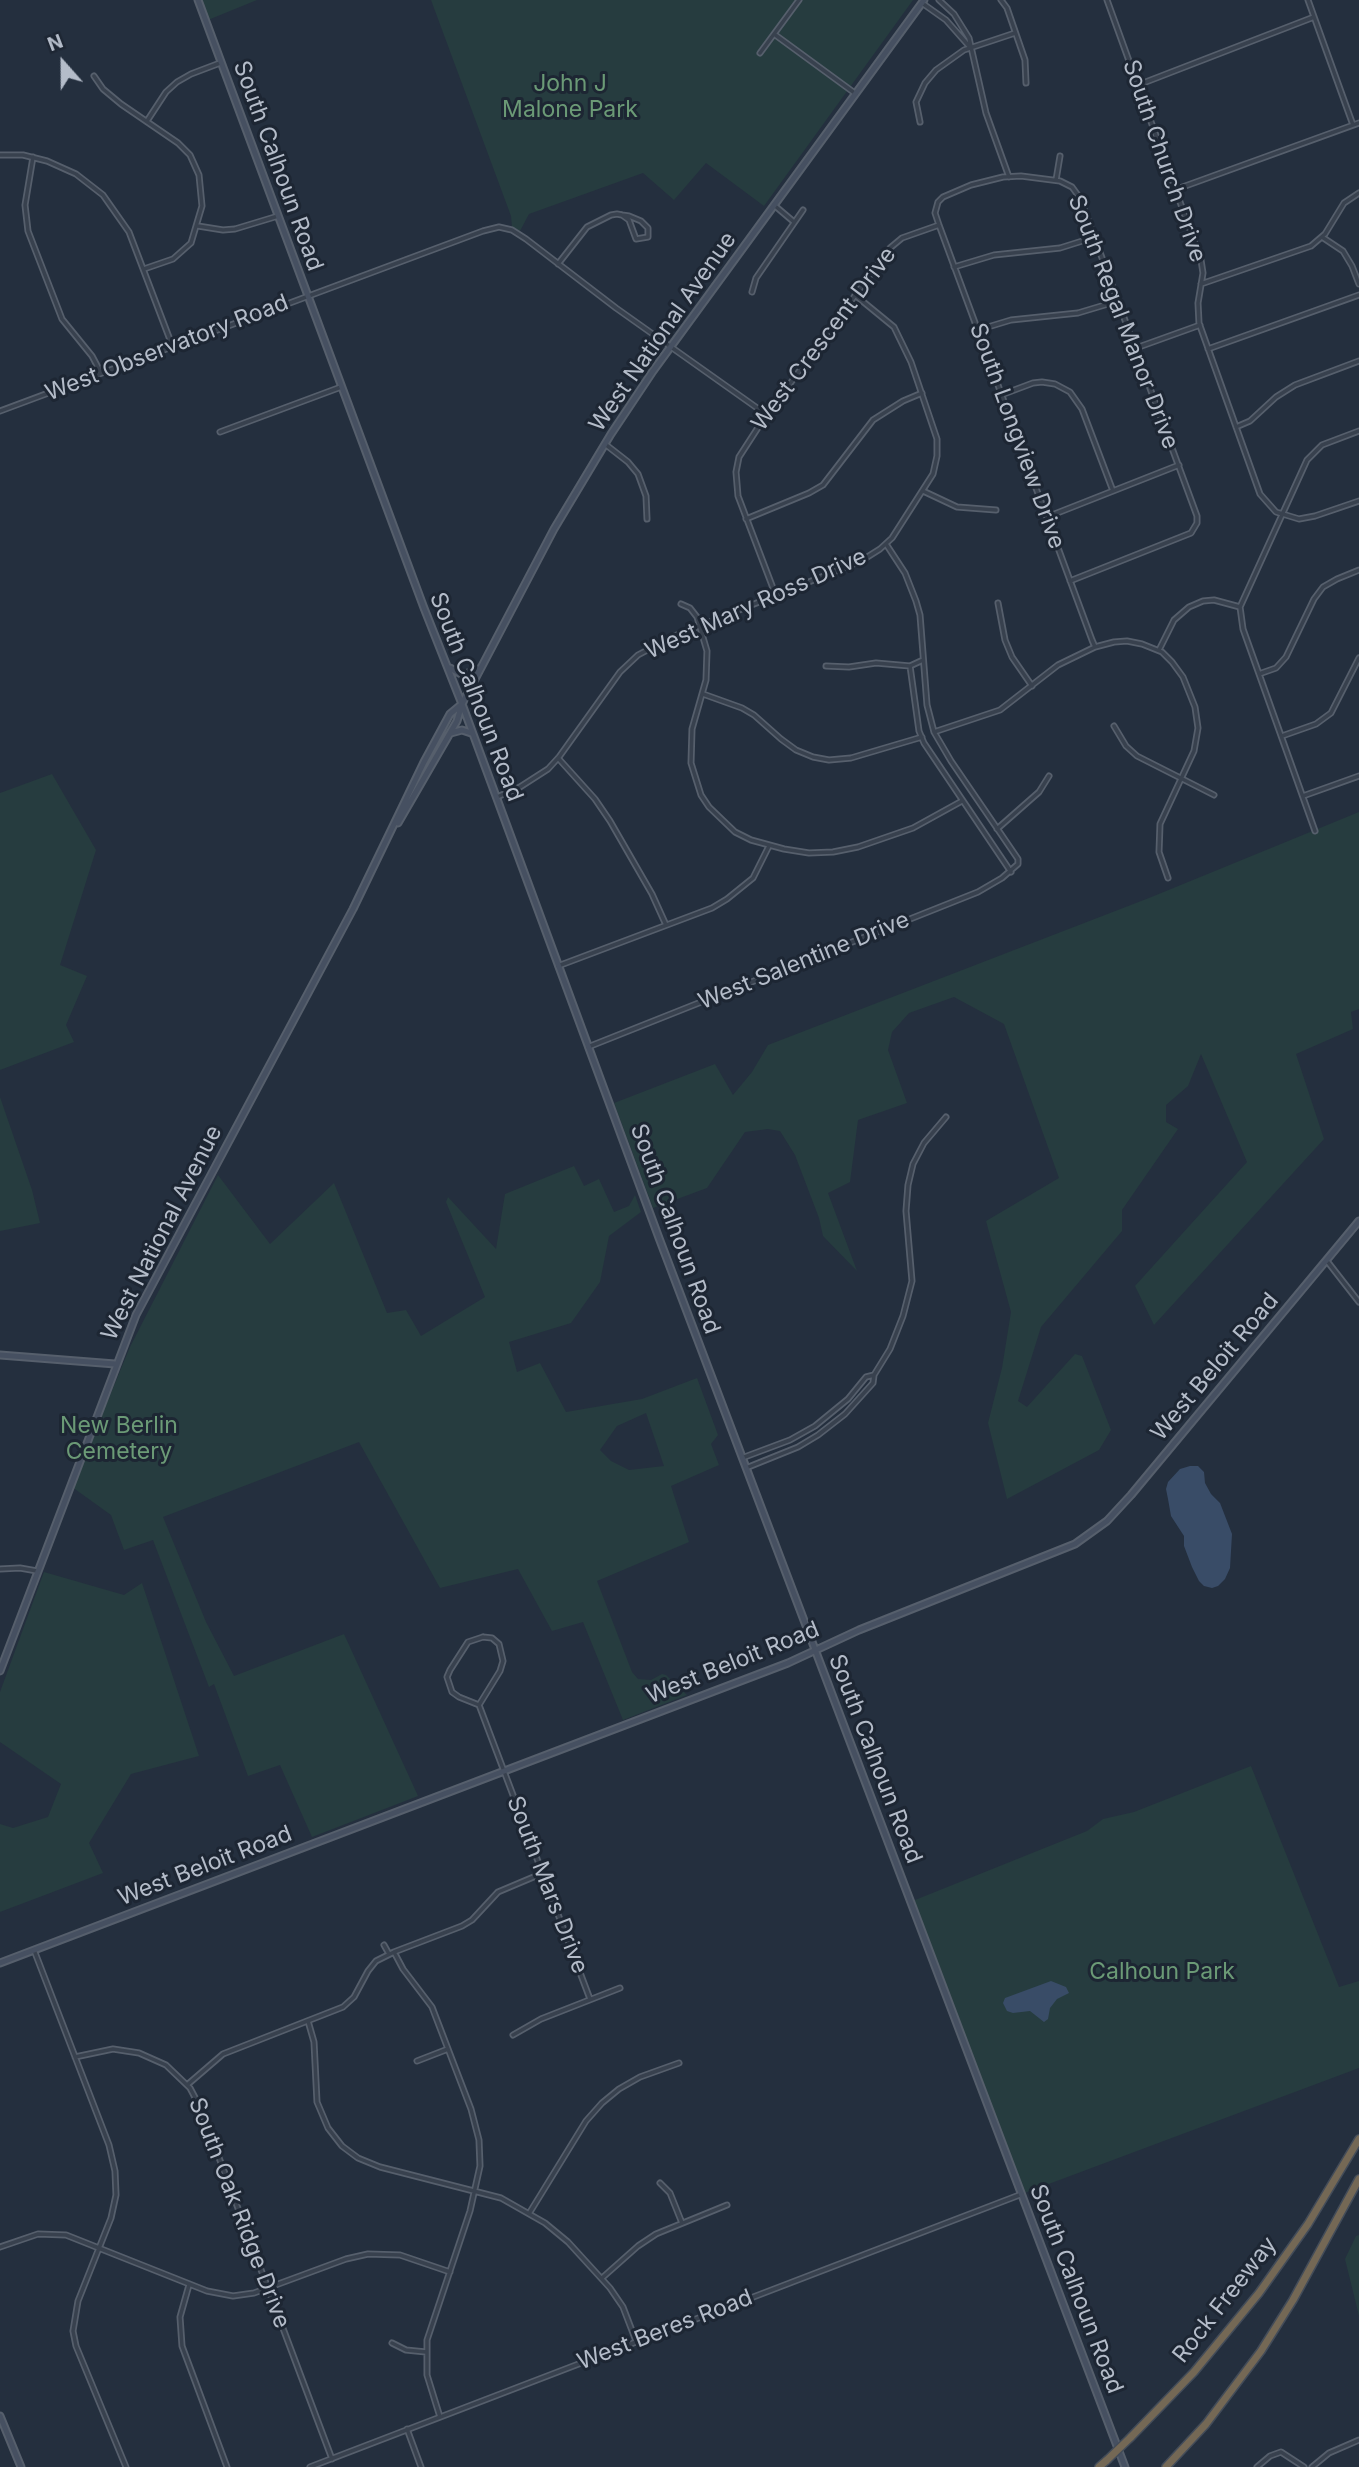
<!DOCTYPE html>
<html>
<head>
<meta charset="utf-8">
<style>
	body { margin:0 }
	#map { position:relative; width:1359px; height:2467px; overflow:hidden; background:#242f3e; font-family:Inter,sans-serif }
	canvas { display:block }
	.north { position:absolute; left:28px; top:28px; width:70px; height:70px; -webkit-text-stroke:5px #1d2633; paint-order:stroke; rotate:339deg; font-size:19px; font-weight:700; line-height:28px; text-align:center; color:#b4bcc9 }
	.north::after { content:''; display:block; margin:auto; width:24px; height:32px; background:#b4bcc9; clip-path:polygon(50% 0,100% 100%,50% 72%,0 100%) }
</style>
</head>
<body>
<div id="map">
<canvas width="1359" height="2467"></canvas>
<div class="north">N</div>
</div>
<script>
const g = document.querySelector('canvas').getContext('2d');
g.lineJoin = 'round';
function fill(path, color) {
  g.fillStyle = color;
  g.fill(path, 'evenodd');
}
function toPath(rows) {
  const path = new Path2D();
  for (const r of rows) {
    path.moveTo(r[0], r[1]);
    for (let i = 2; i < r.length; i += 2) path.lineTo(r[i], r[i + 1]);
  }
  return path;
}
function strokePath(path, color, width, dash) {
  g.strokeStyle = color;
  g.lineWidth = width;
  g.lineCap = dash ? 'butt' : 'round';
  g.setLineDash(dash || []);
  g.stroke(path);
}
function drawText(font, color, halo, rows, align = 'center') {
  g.font = font + ' Inter,sans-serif';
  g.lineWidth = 6;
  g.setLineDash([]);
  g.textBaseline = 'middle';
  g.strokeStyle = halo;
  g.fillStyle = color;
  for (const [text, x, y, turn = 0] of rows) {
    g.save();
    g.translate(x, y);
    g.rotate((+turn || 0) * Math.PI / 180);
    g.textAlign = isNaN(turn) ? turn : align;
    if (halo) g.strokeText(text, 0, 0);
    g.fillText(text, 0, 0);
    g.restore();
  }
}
fill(toPath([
	[201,0,257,0,208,20],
	[431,0,913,0,764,206,706,163,674,200,643,173,529,214,520,231,512,227,511,216],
	[52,774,96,850,60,965,87,976,66,1025,74,1042,0,1070,0,793],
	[1359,812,1359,1009,1351,1012,1353,1029,1296,1054,1324,1139,1154,1325,1135,1286,1247,1162,1201,1054,1188,1086,1166,1105,1166,1122,1178,1129,1122,1210,1122,1231,1041,1327,1018,1401,1027,1407,1075,1354,1082,1356,1111,1430,1099,1450,1007,1499,988,1423,1002,1368,1011,1312,986,1221,1059,1178,1004,1024,954,997,909,1013,892,1032,888,1050,907,1103,858,1120,850,1182,828,1193,857,1271,823,1236,819,1218,795,1155,780,1131,768,1129,745,1132,707,1188,653,1208,614,1103,715,1064,733,1095,752,1072,768,1045,1149,898],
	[0,1097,32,1190,40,1223,0,1231],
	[574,1166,584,1186,599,1179,614,1212,629,1206,635,1195,641,1212,609,1236,600,1282,571,1323,509,1342,517,1372,540,1363,566,1412,642,1399,697,1378,718,1435,711,1444,719,1465,671,1486,689,1542,597,1581,632,1672,638,1679,651,1680,662,1674,666,1675,687,1695,623,1720,583,1622,552,1631,518,1569,440,1588,359,1442,163,1517,206,1622,234,1676,344,1634,418,1796,312,1837,280,1765,248,1776,214,1684,209,1687,153,1540,124,1550,111,1515,72,1487,130,1347,218,1175,270,1244,334,1183,387,1313,406,1310,421,1336,485,1297,446,1202,448,1197,496,1249,505,1194],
	[646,1413,664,1466,629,1470,611,1461,600,1450,617,1426],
	[44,1572,124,1595,142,1583,199,1756,131,1774,89,1843,103,1873,0,1912,0,1824,13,1828,48,1817,61,1784,0,1742,0,1692],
	[1251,1766,1339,1987,1359,1981,1359,2068,1022,2194,910,1902,1087,1831,1103,1819,1134,1812],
	[1359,2235,1359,2316,1345,2259,1356,2236]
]), '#263c3f');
fill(toPath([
	[1190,1466,1198,1466,1204,1472,1205,1483,1211,1494,1220,1503,1232,1534,1230,1568,1225,1579,1218,1586,1212,1588,1204,1586,1199,1581,1192,1567,1184,1546,1184,1536,1171,1516,1168,1499,1166,1489,1168,1482,1180,1469],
	[1051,1981,1066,1987,1069,1993,1057,1999,1050,2008,1048,2019,1044,2022,1030,2011,1013,2013,1007,2011,1003,2003,1005,1998]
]), '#394c67');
const street = toPath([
	[939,0,954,14,969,38,986,113,1009,177],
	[1001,0,1007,8,1025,60,1026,83],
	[1107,0,1201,260,1203,273,1198,303,1199,323,1260,494,1276,512,1299,519,1315,516,1359,501],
	[1308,0,1353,125],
	[922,3,946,20,969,46],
	[774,34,856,94],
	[760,53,799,0],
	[94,76,103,89,121,104,178,143,190,155,199,175,202,206,191,243,173,259,144,269],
	[1138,85,1314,17],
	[147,121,166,92,177,82,191,74,220,63],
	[920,122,916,102,925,83,936,70,964,50,1015,33],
	[0,155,23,155,47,161,76,174,103,195,129,232,172,345],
	[33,157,25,205,28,231,62,319,92,356,101,373],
	[1056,180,1060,156],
	[1177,189,1359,123],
	[774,205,794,222],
	[198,226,223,230,235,229,278,216],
	[1322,237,1343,251,1352,266,1359,284],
	[558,264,587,227,611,215,617,214,622,215,629,216,641,221,648,228,648,237,636,239,629,220,622,215],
	[954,267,994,255,1060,248,1095,237],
	[1201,284,1311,246,1325,234,1344,203,1359,193],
	[752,292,756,278,803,210],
	[978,330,1011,320,1078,313,1118,301],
	[1136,348,1200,325],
	[1208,349,1359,295],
	[1001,395,1033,383,1042,382,1055,384,1070,392,1082,409,1113,491],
	[0,411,483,231,499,227,512,230,526,239,616,308,767,415],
	[1236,427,1250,421,1276,397,1295,385,1359,361],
	[220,432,341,387],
	[605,444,628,462,638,474,646,496,647,519],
	[923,491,957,507,996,510],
	[1047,517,1179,465],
	[746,519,809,493,823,485,873,420,903,401,922,393],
	[1070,581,1191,533,1197,523,1197,516,1080,198,1072,187,1060,181,1021,176,1003,177,971,185,943,197,938,202,935,213,939,225,1092,640,1095,647],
	[776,596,738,496,736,472,739,457,761,423,890,248,902,238,939,225],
	[998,603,1005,640,1012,657,1032,686],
	[681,604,690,608,697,617,707,651,706,680,692,729,691,763,701,795,709,807,735,832,751,840,784,849,809,853,833,852,858,847,913,828,962,801],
	[1159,650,1174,620,1189,607,1203,601,1214,600,1240,607],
	[826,666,849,667,876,663,910,666,923,660],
	[910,666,919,731,924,743,1011,872],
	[1259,674,1276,668,1286,657,1314,599,1323,587,1337,579,1359,570],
	[703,694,742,708,754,715,781,739,796,750,813,757,829,760,851,758,922,737],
	[1114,726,1126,746,1137,756,1214,795],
	[934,732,1000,710,1058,665,1095,647,1114,642,1127,641,1142,644,1162,652,1172,662,1183,677,1195,707,1198,728,1194,751,1160,824,1159,852,1168,878],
	[1282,736,1316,724,1331,713,1359,658],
	[558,758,595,799,610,821,652,894,666,925],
	[1303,796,1359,776],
	[497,797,520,787,548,769,559,757,620,672,638,655,672,637,861,561,880,549,892,538,933,474,937,456,937,439,911,362,894,327,855,295],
	[997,829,1039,792,1049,776],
	[1315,831,1243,629,1240,607,1307,460,1322,445,1359,431],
	[558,966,712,908,727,899,753,878,769,846],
	[588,1047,978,892,1002,878,1018,864,1018,859,951,761,934,732,927,705,920,615,916,601,905,573,886,544],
	[1327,1261,1359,1302],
	[742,1458,790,1440,815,1426,848,1399,866,1377,874,1375],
	[746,1468,798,1447,818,1435,845,1414,873,1383,874,1375,890,1349,903,1316,912,1281,906,1211,908,1185,913,1164,924,1143,946,1117],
	[0,1569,20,1568,37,1571],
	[483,1637,492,1638,499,1644,503,1661,500,1671,479,1705,459,1697,452,1692,447,1677,450,1670,468,1642,483,1637],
	[479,1705,590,1999],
	[384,1945,389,1954],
	[34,1950,109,2145,115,2171,116,2195,111,2218,78,2301,73,2331,76,2346,126,2467],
	[394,1952,403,1969,432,2007,471,2109,479,2140,480,2166,470,2211,427,2340,427,2375,440,2417],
	[308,2021,314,2042,317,2102,328,2128,342,2146,358,2158,380,2167,501,2198,545,2223,568,2242,610,2288,623,2307,636,2341],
	[513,2035,541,2019,620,1988],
	[75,2057,113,2049,139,2053,166,2065,190,2088,200,2107,332,2459],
	[417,2061,448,2049],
	[187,2085,223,2054,343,2007,354,1997,368,1971,376,1961,394,1952,462,1926,472,1920,498,1892,543,1873],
	[660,2183,670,2193,682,2223],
	[530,2212,586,2121,602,2103,619,2089,640,2077,679,2063],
	[0,2247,38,2234,66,2235,207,2291,233,2296,254,2293,346,2259,368,2254,400,2255,450,2272],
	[602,2278,638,2246,656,2234,727,2205],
	[189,2285,180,2317,182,2346,227,2467],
	[392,2343,406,2350,426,2352],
	[407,2429,421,2467],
	[310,2467,1022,2194],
	[1257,2467,1270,2456,1281,2452,1304,2467],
	[1312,2467,1329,2453,1359,2440]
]);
const secondary = toPath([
	[198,0,424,608,462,704,659,1238,1125,2467],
	[450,668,463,675,478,669],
	[451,733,462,730,471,733],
	[398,823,457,721,462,704,554,529,611,434,653,371,924,0],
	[0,1355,115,1364],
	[0,1671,136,1315,353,909,424,762,450,714,462,704],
	[0,1963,788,1663,859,1630,1075,1544,1107,1521,1131,1495,1359,1221],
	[0,2416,21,2467]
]);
const highway = toPath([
	[1130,2438,1194,2372,1259,2293,1308,2224,1359,2139],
	[1099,2467,1107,2460],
	[1166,2467,1206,2424,1261,2351,1293,2300,1359,2179]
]);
strokePath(street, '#565f6c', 7);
strokePath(secondary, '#565f6c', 9);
strokePath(highway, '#434c59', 10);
strokePath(street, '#38414e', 3.5);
strokePath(secondary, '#465061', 5);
strokePath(highway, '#746855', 7);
const highwayBridge = toPath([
	[1107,2460,1130,2438]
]);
strokePath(highwayBridge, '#434c59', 10, []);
strokePath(highwayBridge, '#746855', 7);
drawText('23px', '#6b9a76', '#1d2633', [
	["John J",570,84],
	["Malone Park",570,110],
	["New Berlin",119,1426],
	["Cemetery",119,1452],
	["Calhoun Park",1162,1972]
]);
drawText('23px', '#b4bcc9', '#1d2633', [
	["South Church Drive",1164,161,71],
	["South Calhoun Road",278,166,70],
	["South Regal Manor Drive",1123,322,69],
	["West National Avenue",663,332,-55],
	["West Crescent Drive",824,339,-53],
	["West Observatory Road",167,348,-21],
	["South Longview Drive",1017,436,70],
	["West Mary Ross Drive",756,604,-24],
	["South Calhoun Road",476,697,69],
	["West Salentine Drive",804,961,-22],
	["South Calhoun Road",675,1229,70],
	["West National Avenue",162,1233,-63],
	["West Beloit Road",1215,1367,-50],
	["West Beloit Road",733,1663,-22],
	["South Calhoun Road",875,1759,69],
	["West Beloit Road",205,1866,-21],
	["South Mars Drive",547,1885,69],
	["South Oak Ridge Drive",239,2213,69],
	["South Calhoun Road",1076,2289,69],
	["Rock Freeway",1225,2300,-52],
	["West Beres Road",665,2330,-21]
]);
</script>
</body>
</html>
